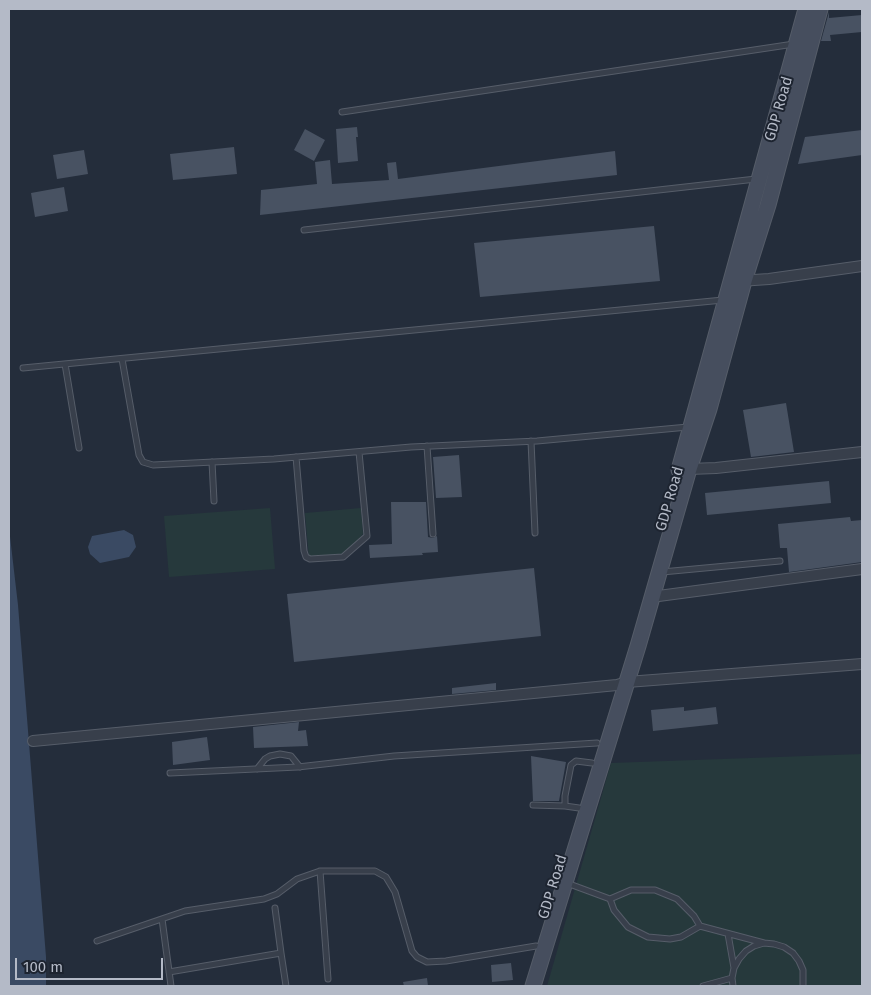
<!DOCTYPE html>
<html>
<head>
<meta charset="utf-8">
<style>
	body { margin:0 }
	#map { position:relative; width:871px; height:995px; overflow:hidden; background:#242d3b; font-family:"Fira Sans",sans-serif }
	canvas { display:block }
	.frame { position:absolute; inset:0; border:10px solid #b4bac7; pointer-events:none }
	.scale { position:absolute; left:15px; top:958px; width:148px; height:22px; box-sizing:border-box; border:2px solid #b4bac7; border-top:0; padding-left:6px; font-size:15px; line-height:18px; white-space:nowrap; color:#b4bac7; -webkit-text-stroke:4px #1d2430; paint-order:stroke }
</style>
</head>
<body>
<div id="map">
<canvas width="871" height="995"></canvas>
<div class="frame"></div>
<div class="scale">100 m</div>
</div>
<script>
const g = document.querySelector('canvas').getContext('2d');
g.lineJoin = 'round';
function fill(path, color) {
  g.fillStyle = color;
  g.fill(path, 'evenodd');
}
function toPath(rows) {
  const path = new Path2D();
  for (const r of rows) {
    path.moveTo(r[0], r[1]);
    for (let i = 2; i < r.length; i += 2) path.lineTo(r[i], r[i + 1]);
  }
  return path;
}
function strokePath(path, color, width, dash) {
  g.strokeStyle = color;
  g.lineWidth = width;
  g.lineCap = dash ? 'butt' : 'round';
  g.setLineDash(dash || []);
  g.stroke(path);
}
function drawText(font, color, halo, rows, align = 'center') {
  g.font = font + ' "Fira Sans",sans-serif';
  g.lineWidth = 4;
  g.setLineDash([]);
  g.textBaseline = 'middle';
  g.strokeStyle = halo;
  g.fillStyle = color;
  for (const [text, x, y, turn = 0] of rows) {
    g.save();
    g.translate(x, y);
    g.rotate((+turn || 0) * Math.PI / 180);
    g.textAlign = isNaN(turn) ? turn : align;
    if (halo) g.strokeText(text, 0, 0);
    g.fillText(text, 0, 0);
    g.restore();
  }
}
fill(toPath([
	[270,508,275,569,169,577,164,516],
	[361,508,363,534,344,555,309,558,305,513],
	[862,754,862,986,547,986,611,763]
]), '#26393c');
fill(toPath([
	[9,528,18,605,46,957,46,986,9,986],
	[124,530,133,535,136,547,129,557,100,563,90,554,88,547,92,536]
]), '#3a4a63');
fill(toPath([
	[829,12,829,18,862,15,862,32,830,35,831,41,821,41],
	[357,127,358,137,356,137,358,161,338,163,336,129],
	[305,129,325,140,314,161,294,150],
	[862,130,862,155,798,164,805,137],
	[234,147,237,174,173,180,170,154],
	[84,150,88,174,57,179,53,155],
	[615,151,617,175,260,215,261,190,317,184,315,162,330,160,332,184,389,180,387,163,396,162,398,179],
	[64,187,68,211,35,217,31,193],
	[654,226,660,281,480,297,474,243],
	[786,403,794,452,751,457,743,410],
	[459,455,462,497,436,498,433,457],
	[829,481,831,503,707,515,705,493],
	[391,502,426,502,428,537,433,538,437,536,438,552,422,553,423,555,370,558,369,545,392,544],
	[850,517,851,521,862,520,862,562,789,572,787,548,780,548,778,524],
	[534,568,541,636,294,662,287,594],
	[496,683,496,690,452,694,452,688],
	[684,707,684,711,716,707,718,724,653,731,651,710],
	[299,722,298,731,306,730,308,746,254,748,253,727],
	[207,737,210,760,173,765,172,742],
	[531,756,566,762,559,801,533,801],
	[511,963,513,980,492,982,491,965],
	[427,978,428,986,404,986,403,982]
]), '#485262');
const lane = toPath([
	[342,112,794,44],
	[304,230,756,179],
	[122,359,139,455,143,462,153,465,274,459,411,447,537,441,688,427],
	[65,364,79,448],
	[23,368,723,300],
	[531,441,535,533],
	[427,446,433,534],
	[296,457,304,551,306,557,310,559,343,557,367,536,359,452],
	[212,462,214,501],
	[662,572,780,561],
	[257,769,265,759,270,756,280,754,291,756,300,767],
	[170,773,298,767,394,756,597,743],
	[533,805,565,806],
	[579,808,565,806,565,796,571,765,576,761,592,763],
	[320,871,328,979],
	[554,881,564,882,610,899,614,910,628,927,648,937,670,939,681,937,700,926],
	[610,899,631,890,655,890,677,899,694,916,700,926,764,943],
	[162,919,171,986],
	[728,934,734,968],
	[97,941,185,911,264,899,277,894,297,879,320,871,375,871,386,877,395,892,412,951,417,957,427,962,446,961,536,946],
	[281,953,286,986],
	[169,972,281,953,275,908],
	[703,986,732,978],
	[733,986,732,978,734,968,739,959,746,951,754,946,764,943,774,944,784,947,793,953,799,961,803,970,803,986]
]);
const street = toPath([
	[739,281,769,279,862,266],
	[689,469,716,468,862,452],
	[651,597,862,569],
	[33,741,617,685,627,682,862,664]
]);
const secondary = toPath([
	[679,470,806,9],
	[533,986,638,646,689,469,709,409,744,281,768,205,820,9]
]);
strokePath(lane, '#565d69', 7);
strokePath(street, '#565d69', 12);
strokePath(secondary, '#565d69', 17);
strokePath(lane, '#383f4b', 5);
strokePath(street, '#383f4b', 10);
strokePath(secondary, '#464e5e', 15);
drawText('15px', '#b4bac7', '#1d2430', [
	["GDP Road",779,109,-74],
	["GDP Road",670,499,-74],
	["GDP Road",553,887,-73]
]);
</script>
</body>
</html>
